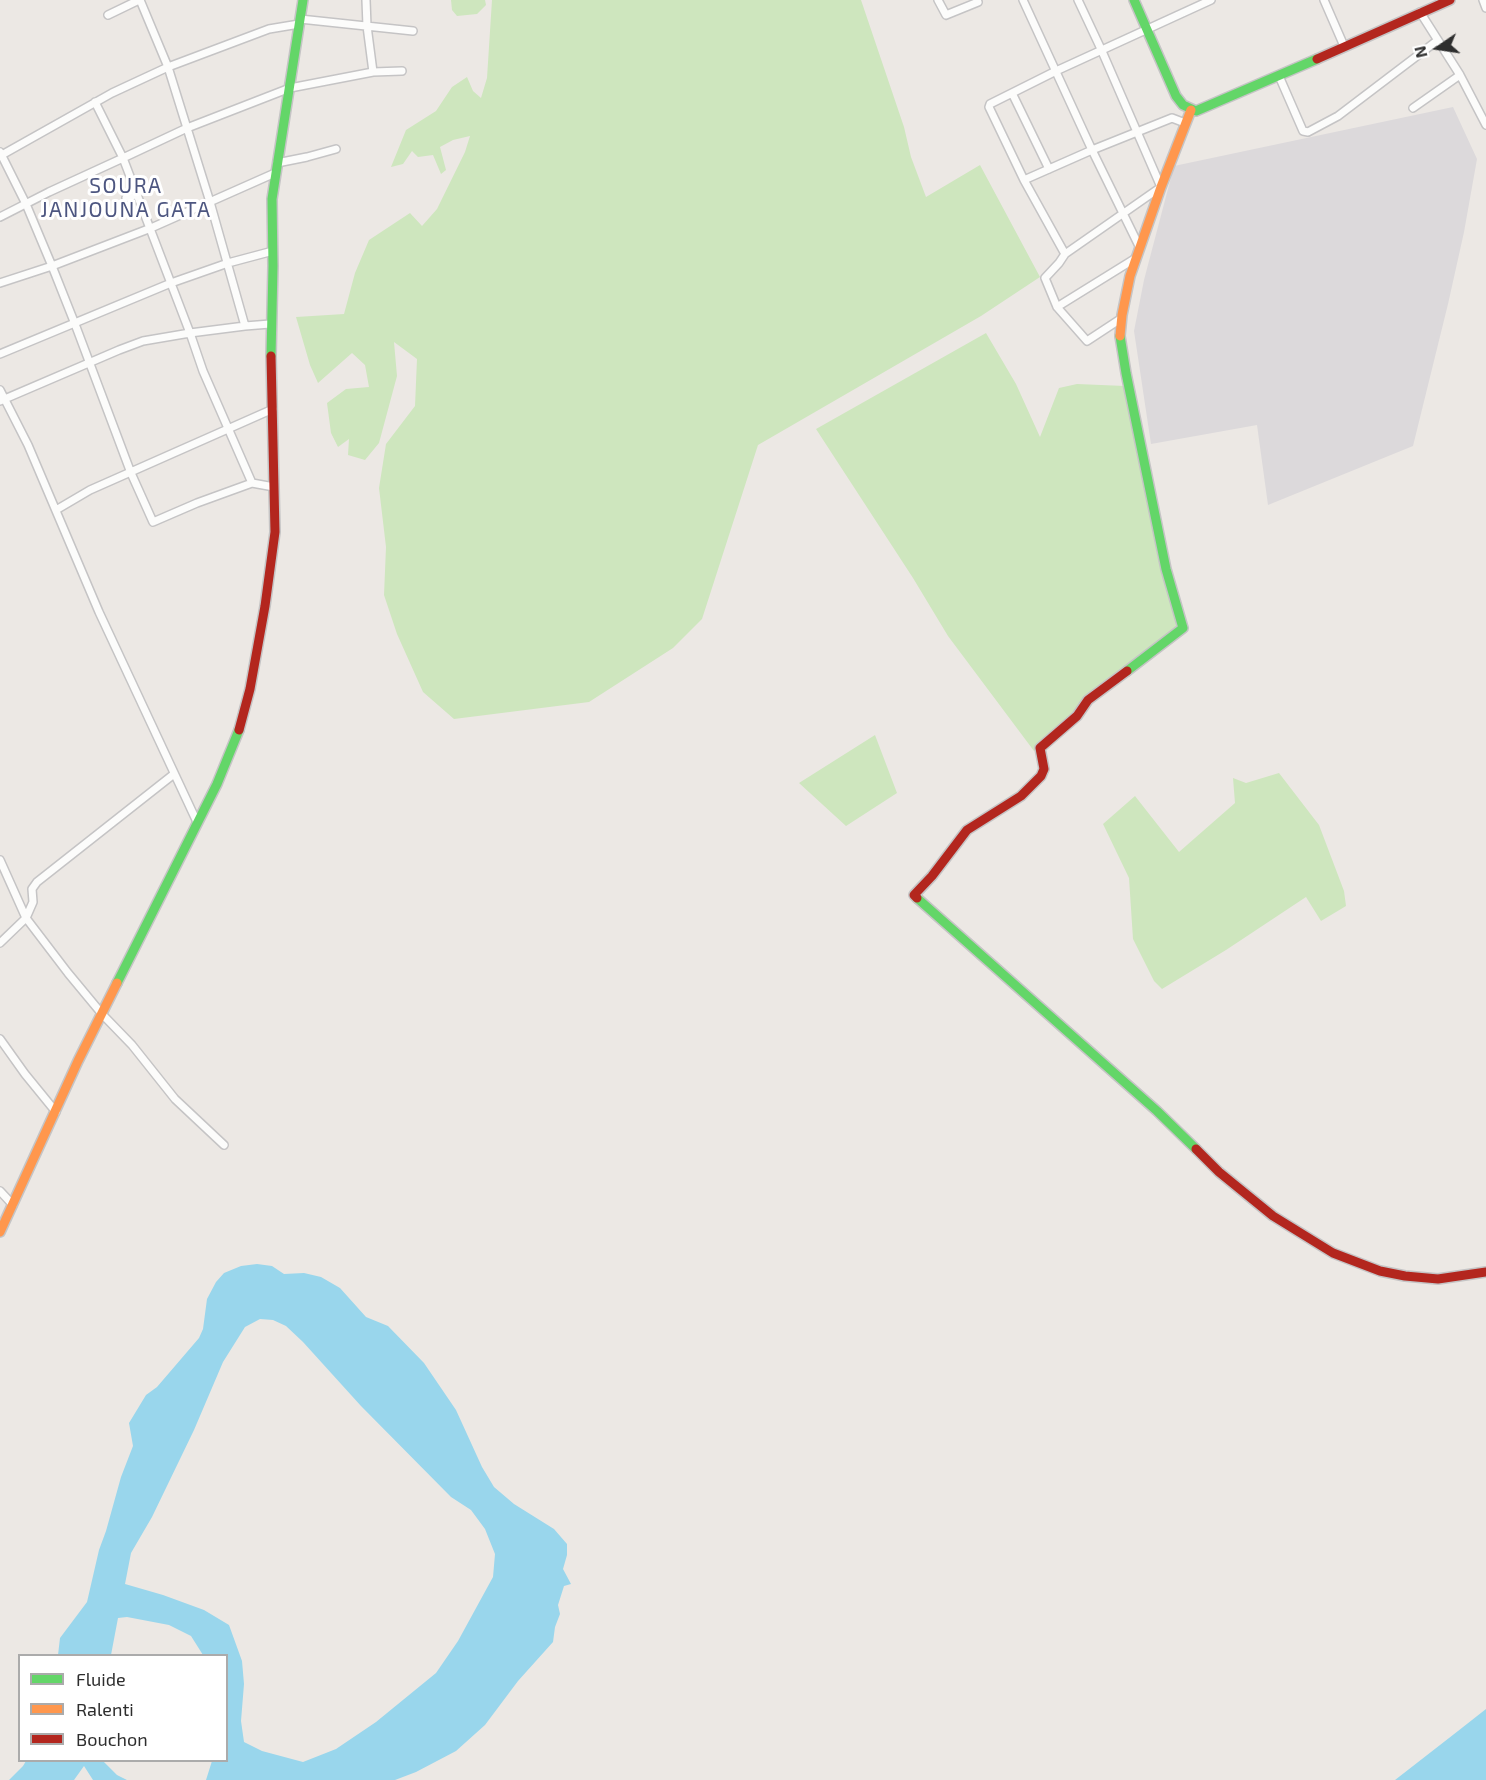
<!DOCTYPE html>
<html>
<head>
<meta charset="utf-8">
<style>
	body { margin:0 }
	#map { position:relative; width:1486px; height:1780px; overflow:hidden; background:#ece8e4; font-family:"Exo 2",sans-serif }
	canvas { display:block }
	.legend { position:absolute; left:18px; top:1654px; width:210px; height:108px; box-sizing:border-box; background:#fff; border:2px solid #ababab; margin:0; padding:8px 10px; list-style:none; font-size:18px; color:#2e2e2e }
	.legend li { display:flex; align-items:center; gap:12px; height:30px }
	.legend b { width:30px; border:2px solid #ababab }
	.north { position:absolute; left:1408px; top:18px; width:60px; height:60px; -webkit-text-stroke:4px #fff; paint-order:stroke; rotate:257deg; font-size:16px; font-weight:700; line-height:24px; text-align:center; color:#2e2e2e }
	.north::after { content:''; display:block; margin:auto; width:21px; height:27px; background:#2e2e2e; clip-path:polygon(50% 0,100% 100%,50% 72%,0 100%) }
</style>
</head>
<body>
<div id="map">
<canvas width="1486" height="1780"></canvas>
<ul class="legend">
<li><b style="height:8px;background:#63d668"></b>Fluide</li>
<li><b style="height:8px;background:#ff974d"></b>Ralenti</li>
<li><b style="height:8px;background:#b3261e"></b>Bouchon</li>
</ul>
<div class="north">N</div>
</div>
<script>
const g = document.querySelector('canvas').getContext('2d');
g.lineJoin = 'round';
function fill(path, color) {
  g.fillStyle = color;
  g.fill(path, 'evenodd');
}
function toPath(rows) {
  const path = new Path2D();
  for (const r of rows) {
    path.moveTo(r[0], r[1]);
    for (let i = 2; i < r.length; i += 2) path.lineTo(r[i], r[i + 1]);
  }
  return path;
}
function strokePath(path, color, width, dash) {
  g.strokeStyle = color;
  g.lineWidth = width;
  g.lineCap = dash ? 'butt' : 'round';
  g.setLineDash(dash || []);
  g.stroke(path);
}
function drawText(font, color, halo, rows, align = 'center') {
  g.font = font + ' "Exo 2",sans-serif';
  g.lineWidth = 6;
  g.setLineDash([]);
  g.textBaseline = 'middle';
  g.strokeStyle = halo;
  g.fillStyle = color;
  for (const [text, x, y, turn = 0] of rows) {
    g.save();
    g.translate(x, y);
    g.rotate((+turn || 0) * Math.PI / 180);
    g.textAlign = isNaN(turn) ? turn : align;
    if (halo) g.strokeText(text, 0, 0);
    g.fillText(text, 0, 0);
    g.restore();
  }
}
fill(toPath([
	[1453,107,1477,159,1464,232,1448,304,1413,446,1268,505,1257,425,1151,444,1134,331,1144,280,1174,166]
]), '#dcd9db');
fill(toPath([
	[451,0,485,0,486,5,477,14,457,16,452,10],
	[492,0,861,0,904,127,911,157,926,197,980,165,1040,277,981,316,758,445,702,619,673,648,589,702,454,719,423,692,397,634,384,595,386,547,379,488,386,444,415,406,417,359,394,342,397,376,379,443,365,460,348,455,349,439,338,447,331,433,327,403,346,389,369,387,365,365,352,353,318,383,310,365,296,317,344,314,355,273,369,240,410,213,422,226,437,209,465,152,470,136,453,140,440,147,446,170,441,174,433,155,418,157,412,151,403,164,391,167,406,130,436,111,452,87,467,77,473,91,481,98,487,78],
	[986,333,1016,384,1040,437,1059,388,1077,384,1125,386,1135,424,1158,558,1181,628,1034,751,948,636,913,578,816,429],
	[875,735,897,793,846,826,799,783],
	[1279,773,1319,825,1344,891,1346,906,1321,921,1306,897,1226,950,1162,989,1154,981,1133,939,1129,878,1103,824,1135,796,1179,852,1235,803,1233,778,1246,783]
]), '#cee6be');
fill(toPath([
	[257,1264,272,1266,284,1274,304,1273,321,1277,340,1288,366,1317,388,1326,424,1363,456,1410,482,1467,494,1487,514,1504,554,1529,567,1544,567,1555,563,1569,571,1584,564,1586,558,1605,560,1614,555,1627,553,1642,518,1681,485,1725,456,1751,416,1772,395,1780,206,1780,212,1761,226,1760,226,1656,203,1655,191,1636,169,1625,127,1617,118,1618,111,1655,58,1655,60,1638,87,1602,99,1550,106,1531,121,1477,133,1446,129,1423,146,1395,157,1387,199,1338,203,1329,207,1299,216,1282,224,1273,241,1266],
	[260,1319,273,1320,286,1326,303,1342,361,1406,451,1497,471,1510,485,1529,495,1554,493,1577,458,1641,436,1673,376,1722,336,1749,303,1762,262,1751,244,1742,241,1721,244,1684,242,1661,229,1625,204,1610,163,1595,125,1584,131,1553,152,1517,194,1430,223,1362,245,1327],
	[1486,1709,1486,1780,1395,1780,1458,1731],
	[26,1761,103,1761,117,1775,127,1780,93,1780,84,1766,74,1780,9,1780,23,1766]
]), '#99d6ec');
const street = toPath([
	[366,0,367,26,373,72],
	[938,0,946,15,978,2],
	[1023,0,1092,150,1140,248],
	[1078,0,1101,49,1161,187,1065,254,1059,263,1045,278,1057,307,1087,341,1122,318],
	[1324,0,1344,46],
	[1483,0,1486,8],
	[1420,12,1460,75,1486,125],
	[108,15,139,0],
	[300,19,413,31],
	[1279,76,1303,131,1308,132,1338,116,1438,40],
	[1012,93,1049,169],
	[95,102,123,158,187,128,290,88,373,72,402,71],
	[1413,108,1460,75],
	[1185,123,1172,118,1092,150,1024,180,989,107,990,104,1056,71,1211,0],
	[0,152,26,204,52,266,75,324,131,473,153,522,197,503,252,483],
	[0,156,112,93,168,67,269,29,299,24],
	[277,163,307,157,336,149],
	[1024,180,1065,254],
	[126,198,138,194],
	[0,217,49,192,123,158,190,333,245,326,210,202,168,67,140,0],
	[0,283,52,266,151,228,275,173],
	[1057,307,1136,258],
	[245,326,270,324],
	[0,354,171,283,228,263,273,251],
	[0,390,28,445,99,612,197,822],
	[0,401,119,350,143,341,190,333,203,371,252,483,274,487],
	[56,510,90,490,273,409],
	[0,860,26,918,68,973,102,1014,132,1045,175,1099,224,1145],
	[0,943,26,918,33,902,32,889,37,882,174,774],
	[0,1039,25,1074,56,1112],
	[0,1191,13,1205]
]);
const fast = toPath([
	[1134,0,1176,96,1183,105,1196,111,1317,59],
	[1120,336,1126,373,1166,569,1183,628,1127,671],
	[271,356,273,266,272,199,303,0],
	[917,898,1157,1111,1196,1149],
	[117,983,217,784,239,730]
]);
const slow = toPath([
	[1120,336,1122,315,1130,276,1161,187,1191,110],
	[0,1232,78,1061,117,983]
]);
const jam = toPath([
	[1317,59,1450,0],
	[239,730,250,689,265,606,275,532,271,356],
	[917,898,914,895,932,876,967,830,1021,796,1041,776,1044,769,1040,748,1077,716,1088,700,1127,671],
	[1196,1149,1219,1172,1273,1216,1333,1253,1380,1271,1405,1276,1438,1279,1486,1272]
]);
strokePath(street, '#c5c4c5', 10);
strokePath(fast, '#c5c4c5', 12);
strokePath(slow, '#c5c4c5', 12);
strokePath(jam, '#c5c4c5', 12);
strokePath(street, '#fcfcfb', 7);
strokePath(fast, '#63d668', 9);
strokePath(slow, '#ff974d', 9);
strokePath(jam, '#b3261e', 9);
g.letterSpacing = '1.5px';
drawText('21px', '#4d5680', '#fff', [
	["SOURA",126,186],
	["JANJOUNA GATA",126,210]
]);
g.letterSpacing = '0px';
</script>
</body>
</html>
